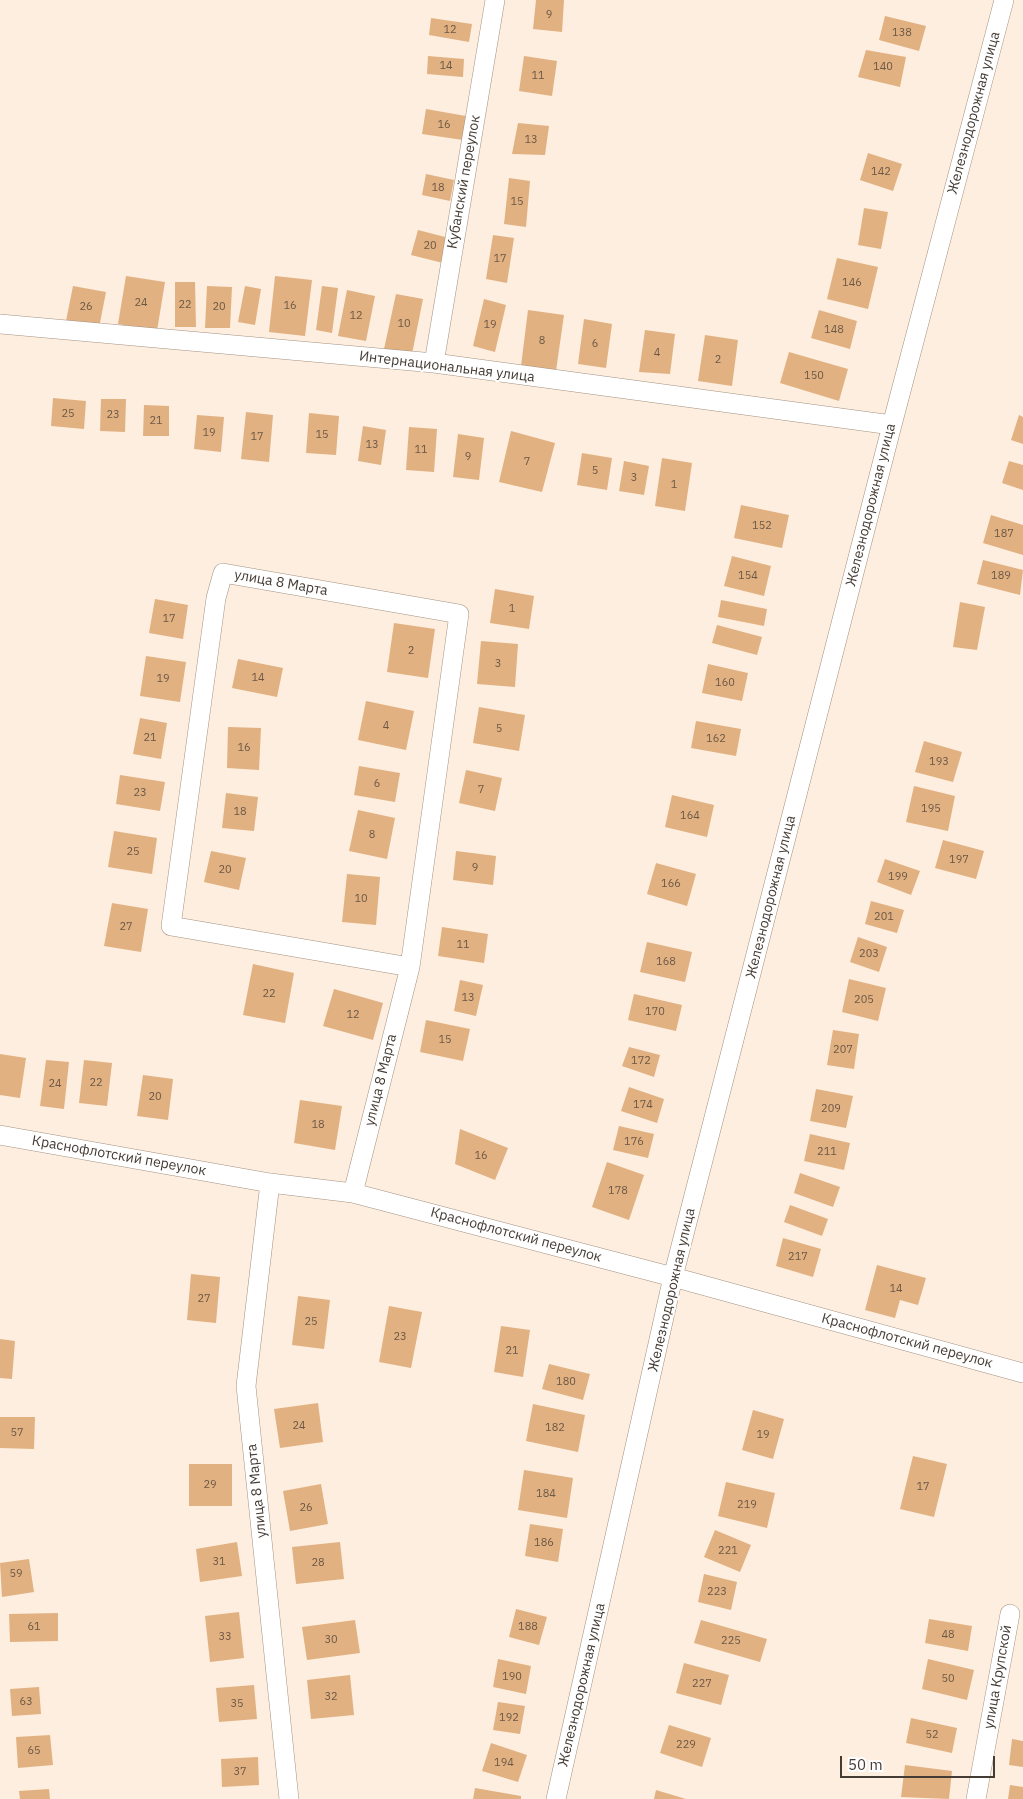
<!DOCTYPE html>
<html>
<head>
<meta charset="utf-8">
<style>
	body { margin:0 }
	#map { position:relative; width:1023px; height:1799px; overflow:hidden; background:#fdeedf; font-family:"IBM Plex Sans",sans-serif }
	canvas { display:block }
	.scale { position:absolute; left:840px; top:1756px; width:155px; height:22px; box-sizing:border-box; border:2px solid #433b34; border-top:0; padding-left:6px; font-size:15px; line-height:18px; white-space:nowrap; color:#433b34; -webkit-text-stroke:4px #fefefe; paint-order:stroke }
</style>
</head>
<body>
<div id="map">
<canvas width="1023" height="1799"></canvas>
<div class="scale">50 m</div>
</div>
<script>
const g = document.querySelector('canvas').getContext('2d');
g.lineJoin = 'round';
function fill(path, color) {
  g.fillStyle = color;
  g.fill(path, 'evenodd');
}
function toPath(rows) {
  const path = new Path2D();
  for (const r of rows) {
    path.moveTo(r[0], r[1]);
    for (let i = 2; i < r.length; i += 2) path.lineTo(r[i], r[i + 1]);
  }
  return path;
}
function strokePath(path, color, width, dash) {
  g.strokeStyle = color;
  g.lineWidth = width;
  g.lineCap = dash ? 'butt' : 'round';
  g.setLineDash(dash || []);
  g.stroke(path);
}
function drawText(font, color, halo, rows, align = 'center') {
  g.font = font + ' "IBM Plex Sans",sans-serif';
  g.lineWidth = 4;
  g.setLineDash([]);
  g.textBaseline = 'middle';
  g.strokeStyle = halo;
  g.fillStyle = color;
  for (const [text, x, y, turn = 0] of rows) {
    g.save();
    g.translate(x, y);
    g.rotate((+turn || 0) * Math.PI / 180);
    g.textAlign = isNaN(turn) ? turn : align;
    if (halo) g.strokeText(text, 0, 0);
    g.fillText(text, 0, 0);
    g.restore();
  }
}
fill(toPath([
	[536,0,564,0,562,32,533,29],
	[885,16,926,26,919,51,879,40],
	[431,18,472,24,469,42,429,35],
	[866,50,906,57,900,87,858,77],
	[428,56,464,59,463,77,427,74],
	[524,56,557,61,552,96,519,91],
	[426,109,466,116,463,140,422,134],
	[518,123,549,126,545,155,512,154],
	[868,153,902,164,893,191,860,180],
	[426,174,454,180,450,201,422,195],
	[509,178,530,181,526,227,504,224],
	[864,208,888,212,881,249,858,245],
	[418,230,449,238,443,263,411,255],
	[493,235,514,238,507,283,486,279],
	[837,258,878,267,868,309,827,299],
	[126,276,165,282,157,331,118,324],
	[275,276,312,280,305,336,269,332],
	[175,282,195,282,196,327,175,327],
	[73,286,106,292,99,328,66,321],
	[207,286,232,287,230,328,205,328],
	[245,286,261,289,255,325,238,322],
	[322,286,338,288,332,333,316,330],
	[347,290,375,296,366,341,338,336],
	[396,294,423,299,412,354,384,349],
	[484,299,506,305,495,352,473,346],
	[528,310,564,315,556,371,521,366],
	[819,310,857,321,850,349,811,338],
	[584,319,612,324,606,368,578,364],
	[645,330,675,334,670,374,639,372],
	[705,335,738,340,732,386,698,381],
	[789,352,848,369,839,401,780,383],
	[53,398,86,401,84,429,51,426],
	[101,399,126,399,125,432,100,431],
	[144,405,169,406,169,436,143,436],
	[246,412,273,415,269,462,241,459],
	[309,413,339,416,336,455,306,453],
	[197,415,224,417,221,452,194,449],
	[1019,415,1023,417,1023,444,1011,440],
	[363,426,386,430,381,465,358,461],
	[409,427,437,429,434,472,406,470],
	[511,431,555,443,542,492,499,482],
	[458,434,484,438,479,480,453,477],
	[582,453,612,458,607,490,577,485],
	[662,458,692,463,685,511,655,506],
	[624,461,649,466,644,495,619,491],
	[1009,461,1023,465,1023,490,1002,483],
	[741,505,789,515,782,548,734,538],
	[991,515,1023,525,1023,555,983,543],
	[732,556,771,566,764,596,724,586],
	[983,560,1023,570,1020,595,977,584],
	[495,589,534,596,529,629,490,623],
	[155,599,188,605,183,639,149,633],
	[721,600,767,609,764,626,718,617],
	[960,602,985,607,977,650,953,647],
	[394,623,435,629,428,678,387,672],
	[717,625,762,637,757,655,712,643],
	[481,641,518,644,515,687,477,684],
	[146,656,186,662,180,702,140,696],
	[238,659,283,668,277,697,232,688],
	[708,664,748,673,742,701,702,693],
	[366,701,414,711,406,750,358,740],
	[479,707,525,715,519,751,473,743],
	[140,718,167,723,161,759,133,754],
	[696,721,741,729,736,756,691,748],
	[228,727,261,728,259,770,227,768],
	[924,741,962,752,953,782,915,772],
	[359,766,400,773,395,802,354,795],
	[466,770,502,778,495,811,459,803],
	[120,775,165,782,160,811,116,804],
	[914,786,955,796,948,831,906,822],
	[226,793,258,797,254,831,222,828],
	[672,795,714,805,707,837,665,827],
	[358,810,395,818,387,859,349,851],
	[114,831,157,838,152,874,108,867],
	[943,840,984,851,976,879,935,868],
	[211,851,246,858,239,890,204,882],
	[456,851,496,856,493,885,453,880],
	[885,859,920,871,911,895,877,882],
	[656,863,696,874,687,906,647,894],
	[347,874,380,877,376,925,342,922],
	[871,901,904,910,897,933,865,924],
	[112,903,148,909,141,952,104,946],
	[442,927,488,934,484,963,438,956],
	[858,937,887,947,879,972,850,962],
	[647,942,692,952,685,982,640,972],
	[253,964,294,973,285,1023,243,1015],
	[849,979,886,988,878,1021,842,1012],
	[460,980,483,985,476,1016,454,1011],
	[334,989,383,1003,373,1040,323,1026],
	[634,994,682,1005,676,1031,628,1020],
	[426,1020,470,1029,463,1061,420,1052],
	[833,1030,859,1034,854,1069,827,1065],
	[629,1047,660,1055,654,1077,622,1066],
	[0,1054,26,1058,20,1098,0,1095],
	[46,1060,69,1062,64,1109,40,1106],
	[84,1060,112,1063,107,1106,79,1103],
	[143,1075,173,1079,168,1120,137,1116],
	[629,1087,664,1099,657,1123,621,1111],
	[816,1089,853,1096,846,1128,810,1121],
	[300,1100,342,1106,335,1150,294,1143],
	[619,1126,654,1134,648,1158,613,1150],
	[460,1129,508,1148,495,1180,455,1164],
	[810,1134,850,1143,844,1170,804,1161],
	[607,1162,644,1175,629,1220,592,1207],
	[800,1173,840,1187,833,1207,794,1193],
	[790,1205,828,1219,822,1236,784,1222],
	[783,1238,821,1249,813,1277,776,1266],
	[877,1265,926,1278,918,1305,900,1300,895,1318,865,1310],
	[191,1274,220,1277,216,1323,187,1320],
	[298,1296,330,1300,324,1349,292,1345],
	[389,1306,422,1312,411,1368,379,1362],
	[501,1326,530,1330,523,1377,494,1372],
	[0,1339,15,1341,12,1379,0,1378],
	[549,1364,590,1374,583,1400,542,1389],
	[318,1403,323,1442,280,1448,274,1409],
	[533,1404,585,1415,578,1452,526,1441],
	[753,1410,784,1419,773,1459,742,1450],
	[0,1417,35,1417,34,1449,0,1448],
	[913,1456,947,1464,934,1517,900,1509],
	[189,1464,232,1464,232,1506,189,1506],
	[524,1470,573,1478,567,1518,518,1510],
	[726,1482,775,1493,767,1528,718,1516],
	[321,1484,328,1524,290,1531,283,1491],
	[530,1524,563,1529,558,1562,525,1556],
	[715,1530,751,1545,740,1572,704,1557],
	[237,1542,242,1576,200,1582,196,1549],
	[340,1542,344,1579,296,1584,292,1547],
	[29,1559,34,1592,2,1597,0,1563],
	[704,1574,737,1582,731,1610,698,1602],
	[516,1609,547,1617,539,1645,509,1637],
	[239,1612,244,1658,210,1662,205,1616],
	[58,1613,58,1641,10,1642,9,1614],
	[929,1619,972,1626,968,1651,925,1643],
	[355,1620,360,1653,307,1660,302,1627],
	[701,1620,767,1639,760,1662,694,1643],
	[498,1659,531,1666,526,1694,493,1687],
	[928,1659,974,1670,967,1700,922,1689],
	[684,1663,729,1675,721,1705,676,1693],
	[350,1675,354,1715,311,1719,307,1680],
	[254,1685,257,1719,219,1722,216,1688],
	[39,1687,41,1714,12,1716,10,1689],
	[498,1702,525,1706,520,1734,493,1730],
	[911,1718,957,1728,952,1753,906,1743],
	[669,1725,711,1738,702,1767,660,1753],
	[50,1735,53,1765,18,1768,16,1737],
	[1012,1739,1023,1741,1023,1767,1009,1765],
	[491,1743,527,1755,518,1782,482,1771],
	[258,1757,259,1785,222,1787,221,1759],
	[905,1765,952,1771,949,1799,901,1797],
	[1010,1785,1023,1787,1023,1799,1008,1799],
	[475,1788,521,1796,521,1799,473,1799],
	[49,1789,50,1799,20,1799,19,1791],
	[656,1790,686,1799,654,1799]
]), '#e2b181');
const minor = toPath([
	[0,324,434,363,892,425],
	[434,363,495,0],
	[0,1135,270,1183,353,1193,673,1277,1023,1373],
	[270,1183,246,1386,289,1799],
	[353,1193,410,967,459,614,223,573,216,598,171,926,410,967],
	[556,1799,673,1277,892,425,1004,0],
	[976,1799,1010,1614]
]);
strokePath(minor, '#a49282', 20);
strokePath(minor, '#fff', 19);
drawText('11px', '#6b5847', null, [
	["9",549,15],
	["12",450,30],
	["138",902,33],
	["14",446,66],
	["140",883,67],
	["11",538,76],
	["16",444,125],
	["13",531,140],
	["142",881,172],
	["18",438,188],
	["15",517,202],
	["20",430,246],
	["17",500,259],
	["146",852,283],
	["24",141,303],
	["22",185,305],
	["16",290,306],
	["26",86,307],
	["20",219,307],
	["12",356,316],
	["10",404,324],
	["19",490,325],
	["148",834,330],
	["8",542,341],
	["6",595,344],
	["4",657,353],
	["2",718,360],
	["150",814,376],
	["25",68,414],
	["23",113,415],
	["21",156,421],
	["19",209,433],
	["15",322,435],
	["17",257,437],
	["13",372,445],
	["11",421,450],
	["9",468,457],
	["7",527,462],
	["5",595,471],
	["3",634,478],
	["1",674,485],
	["152",762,526],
	["187",1004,534],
	["154",748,576],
	["189",1001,576],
	["1",512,609],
	["17",169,619],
	["2",411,651],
	["3",498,664],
	["14",258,678],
	["19",163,679],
	["160",725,683],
	["4",386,726],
	["5",499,729],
	["21",150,738],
	["162",716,739],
	["16",244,748],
	["193",939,762],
	["6",377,784],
	["7",481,790],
	["23",140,793],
	["195",931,809],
	["18",240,812],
	["164",690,816],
	["8",372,835],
	["25",133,852],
	["197",959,860],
	["9",475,868],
	["20",225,870],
	["199",898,877],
	["166",671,884],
	["10",361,899],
	["201",884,917],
	["27",126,927],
	["11",463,945],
	["203",869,954],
	["168",666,962],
	["22",269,994],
	["13",468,998],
	["205",864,1000],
	["170",655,1012],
	["12",353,1015],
	["15",445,1040],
	["207",843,1050],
	["172",641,1061],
	["22",96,1083],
	["24",55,1084],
	["20",155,1097],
	["174",643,1105],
	["209",831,1109],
	["18",318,1125],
	["176",634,1142],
	["211",827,1152],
	["16",481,1156],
	["178",618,1191],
	["217",798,1257],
	["14",896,1289],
	["27",204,1299],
	["25",311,1322],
	["23",400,1337],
	["21",512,1351],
	["180",566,1382],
	["24",299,1426],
	["182",555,1428],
	["57",17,1433],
	["19",763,1435],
	["29",210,1485],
	["17",923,1487],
	["184",546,1494],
	["219",747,1505],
	["26",306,1508],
	["186",544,1543],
	["221",728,1551],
	["31",219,1562],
	["28",318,1563],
	["59",16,1574],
	["223",717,1592],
	["61",34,1627],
	["188",528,1627],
	["48",948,1635],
	["33",225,1637],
	["30",331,1640],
	["225",731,1641],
	["190",512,1677],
	["50",948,1679],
	["227",702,1684],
	["32",331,1697],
	["63",26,1702],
	["35",237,1704],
	["192",509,1718],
	["52",932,1735],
	["229",686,1745],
	["65",34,1751],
	["194",504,1763],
	["37",240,1772]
]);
drawText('14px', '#433b34', '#fefefe', [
	["Железнодорожная улица",974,113,-75],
	["Кубанский переулок",464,182,-80],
	["Интернациональная улица",447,367,7],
	["Железнодорожная улица",871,505,-76],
	["улица 8 Марта",281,583,10],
	["Железнодорожная улица",771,897,-76],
	["улица 8 Марта",381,1080,-76],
	["Краснофлотский переулок",119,1156,10],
	["Краснофлотский переулок",516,1235,15],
	["Железнодорожная улица",672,1290,-77],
	["Краснофлотский переулок",907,1341,15],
	["улица 8 Марта",257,1491,-96],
	["улица Крупской",998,1677,-80],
	["Железнодорожная улица",582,1685,-77]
]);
</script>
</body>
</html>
